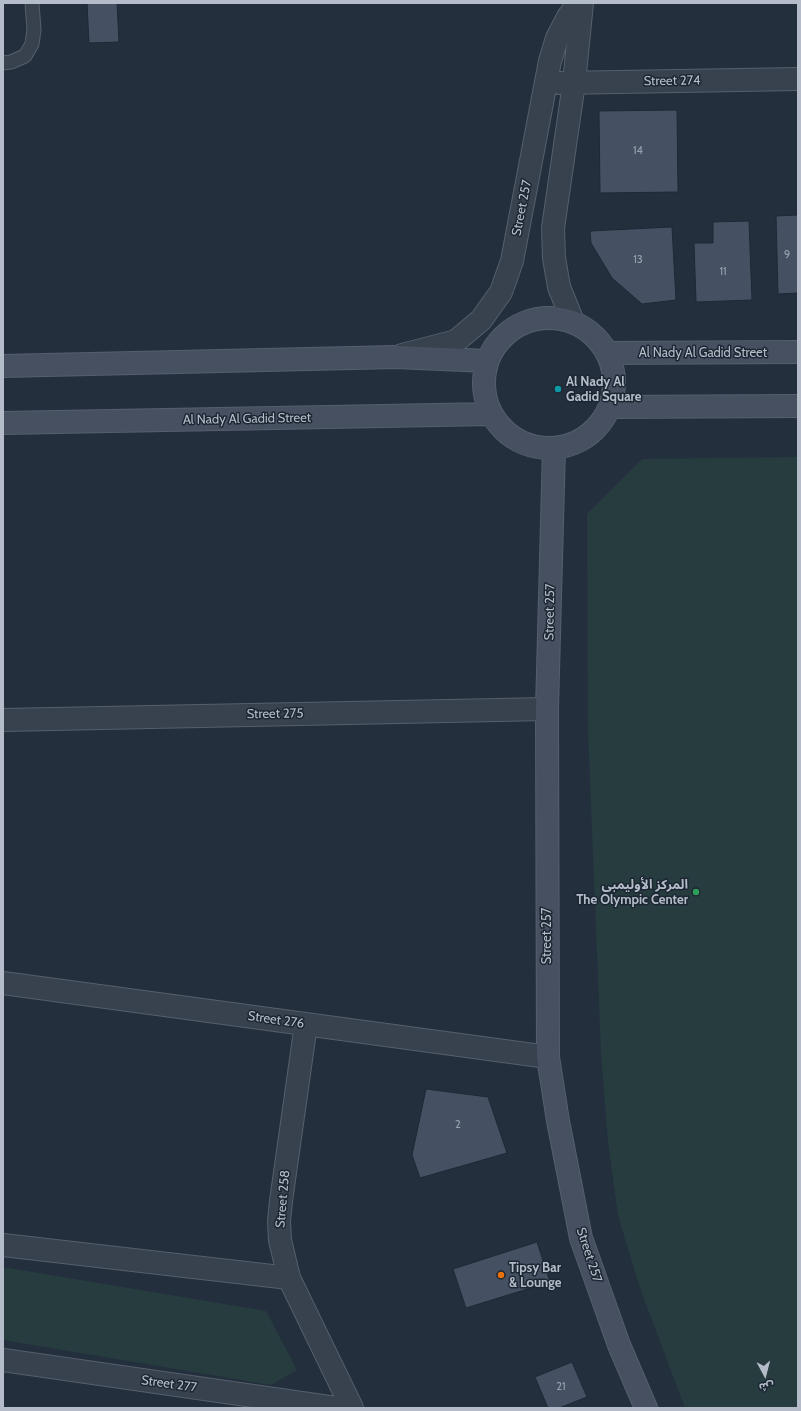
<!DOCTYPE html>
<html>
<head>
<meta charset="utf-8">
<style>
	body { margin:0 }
	#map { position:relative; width:801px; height:1411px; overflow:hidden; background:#242f3e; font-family:Cabin,"Noto Sans Arabic",sans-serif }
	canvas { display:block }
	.frame { position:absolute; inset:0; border:4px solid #b4bcc9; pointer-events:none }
	.north { position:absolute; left:745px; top:1355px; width:40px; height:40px; -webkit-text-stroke:3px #1d2633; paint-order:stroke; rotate:173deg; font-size:11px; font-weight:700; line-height:16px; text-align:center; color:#b4bcc9 }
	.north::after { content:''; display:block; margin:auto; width:14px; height:18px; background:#b4bcc9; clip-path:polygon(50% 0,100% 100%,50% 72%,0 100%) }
</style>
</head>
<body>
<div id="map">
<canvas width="801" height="1411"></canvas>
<div class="frame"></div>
<div class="north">ش</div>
</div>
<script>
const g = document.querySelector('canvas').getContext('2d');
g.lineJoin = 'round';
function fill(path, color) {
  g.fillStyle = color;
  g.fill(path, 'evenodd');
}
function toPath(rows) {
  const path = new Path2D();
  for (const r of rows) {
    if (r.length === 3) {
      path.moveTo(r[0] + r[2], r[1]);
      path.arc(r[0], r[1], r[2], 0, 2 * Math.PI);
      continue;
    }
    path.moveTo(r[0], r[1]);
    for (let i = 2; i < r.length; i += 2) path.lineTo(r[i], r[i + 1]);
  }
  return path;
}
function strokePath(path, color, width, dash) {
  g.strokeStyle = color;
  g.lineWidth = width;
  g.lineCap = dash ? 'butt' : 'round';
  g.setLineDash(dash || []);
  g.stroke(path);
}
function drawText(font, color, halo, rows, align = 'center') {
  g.font = font + ' Cabin,"Noto Sans Arabic",sans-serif';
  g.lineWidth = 3;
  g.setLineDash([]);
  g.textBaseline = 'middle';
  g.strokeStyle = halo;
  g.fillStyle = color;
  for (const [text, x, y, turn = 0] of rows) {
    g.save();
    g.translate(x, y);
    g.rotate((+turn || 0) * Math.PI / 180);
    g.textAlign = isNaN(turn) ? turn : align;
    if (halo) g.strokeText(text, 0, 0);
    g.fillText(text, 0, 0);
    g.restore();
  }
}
fill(toPath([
	[798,457,798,1408,685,1408,640,1288,618,1216,608,1142,601,1053,588,731,587,514,642,459],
	[3,1267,266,1311,297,1370,271,1385,3,1340]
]), '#263c3f');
const building = toPath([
	[87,3,117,3,119,42,89,43,87,3],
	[677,110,678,192,600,193,599,111,677,110],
	[798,215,798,293,778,294,776,216,798,215],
	[749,221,752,300,696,302,694,243,713,243,713,222,749,221],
	[672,227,676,300,642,304,612,278,591,243,590,231,672,227],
	[426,1089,488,1097,507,1153,420,1178,412,1155,426,1089],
	[537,1242,550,1282,466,1308,453,1269,537,1242],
	[572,1362,587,1397,559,1408,548,1408,535,1377,572,1362]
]);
fill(building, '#455162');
strokePath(building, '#1f2835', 1);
const lane = toPath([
	[3,63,11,62,25,56,32,44,34,30,32,3]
]);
const street = toPath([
	[559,83,798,79],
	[573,322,559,287,554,258,553,228,574,83,582,3],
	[402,355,456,341,481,320,501,292,512,261,550,61,557,38,568,17,579,3],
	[3,720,547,709],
	[3,983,548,1057],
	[306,1024,281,1201,279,1221,280,1240,289,1278,352,1408],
	[3,1245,289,1278],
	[3,1360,336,1408]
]);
const secondary = toPath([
	[549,383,65],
	[607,353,798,352],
	[3,366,396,357,487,361],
	[610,407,798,406],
	[3,423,491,414],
	[554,448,547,709,548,1057,558,1121,581,1238,619,1345,646,1408]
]);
strokePath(lane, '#565f6c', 15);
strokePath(street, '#565f6c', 24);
strokePath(secondary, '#565f6c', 24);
strokePath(lane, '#38414e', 13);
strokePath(street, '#38414e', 22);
strokePath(secondary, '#465061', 22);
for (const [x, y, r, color] of [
	[558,389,4,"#0f9aa8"],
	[696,892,4,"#2e9e5b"],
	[501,1275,4,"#e8710a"]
]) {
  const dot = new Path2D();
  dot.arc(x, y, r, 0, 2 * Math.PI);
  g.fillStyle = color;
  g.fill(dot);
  strokePath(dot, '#1d2633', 1.5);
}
drawText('11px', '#98a1af', null, [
	["14",638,151],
	["9",787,255],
	["13",638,260],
	["11",723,272],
	["2",458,1125],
	["21",561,1387]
]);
drawText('13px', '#b4bcc9', '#1d2633', [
	["Street 274",672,81,-1],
	["Street 257",522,208,-79],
	["Al Nady Al Gadid Street",703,353],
	["Al Nady Al Gadid Street",247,419,-1],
	["Street 257",550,612,-89],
	["Street 275",275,714,-1],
	["Street 257",547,936,-90],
	["Street 276",276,1020,8],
	["Street 258",283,1199,-85],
	["Street 257",589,1255,72],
	["Street 277",169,1384,8]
]);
drawText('bold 13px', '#b4bcc9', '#1d2633', [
	["Al Nady Al",566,382],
	["Gadid Square",566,397],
	["المركز الأوليمبى",688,885,"right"],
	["The Olympic Center",688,900,"right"],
	["Tipsy Bar",509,1268],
	["& Lounge",509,1283]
], 'left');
</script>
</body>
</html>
